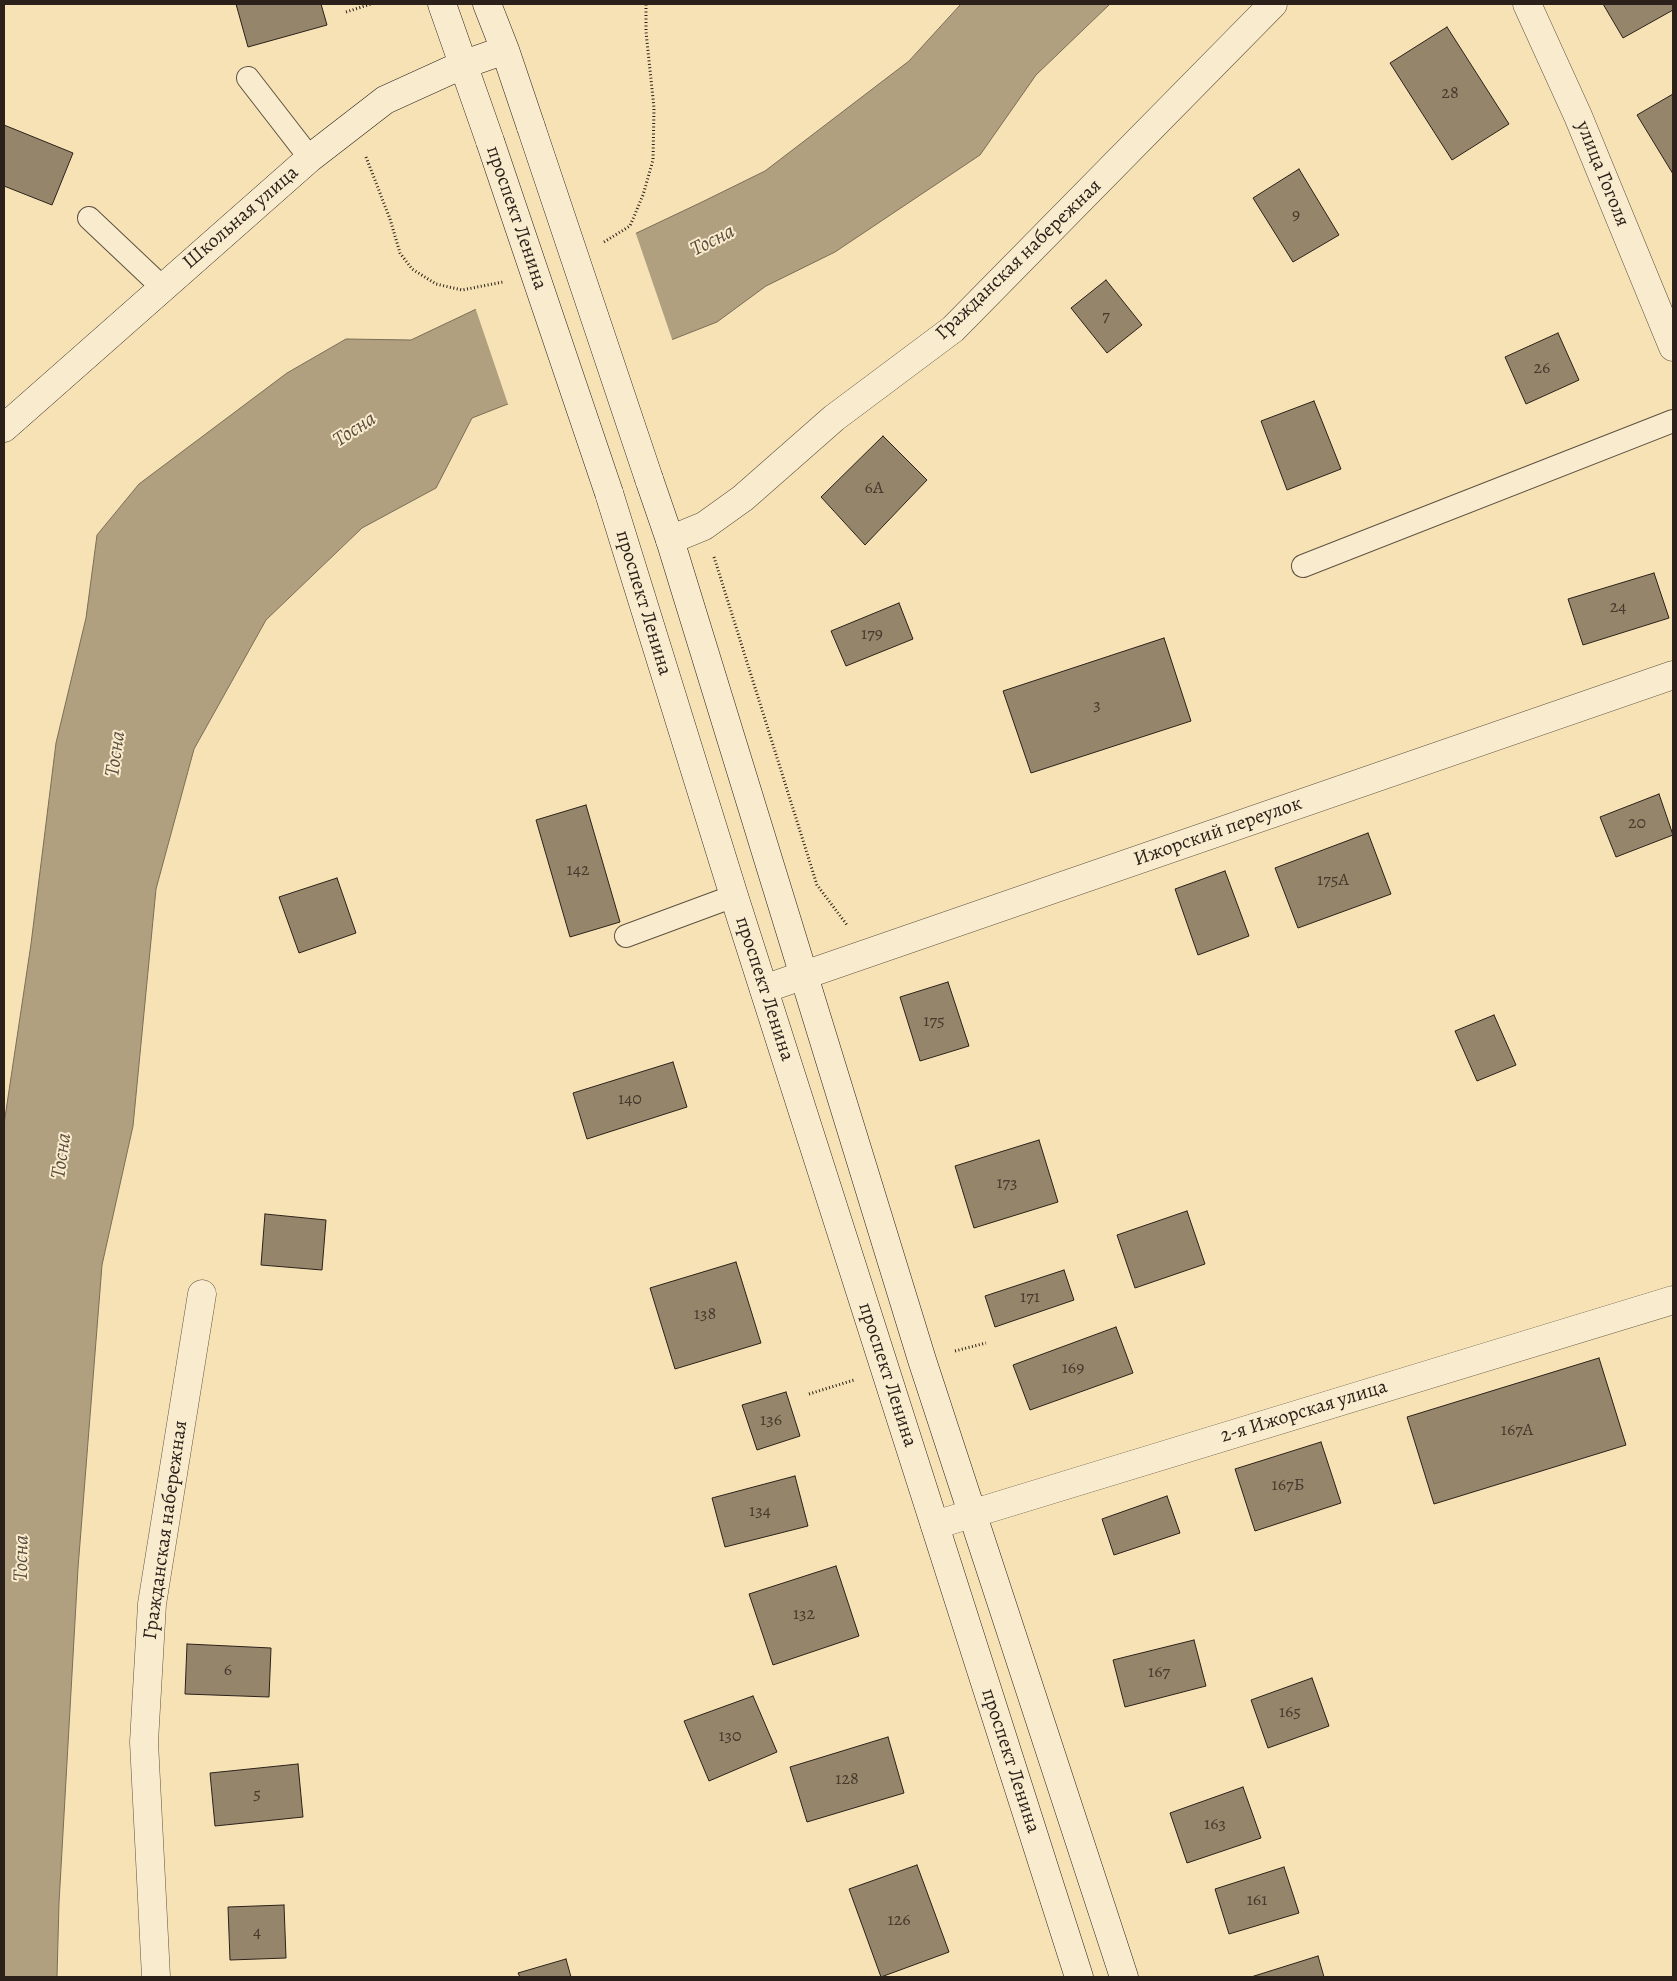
<!DOCTYPE html>
<html>
<head>
<meta charset="utf-8">
<style>
	body { margin:0 }
	#map { position:relative; width:1677px; height:1981px; overflow:hidden; background:#f6e2b4; font-family:Alegreya,serif }
	canvas { display:block }
	.frame { position:absolute; inset:0; border:5px solid #2b211a; pointer-events:none }
</style>
</head>
<body>
<div id="map">
<canvas width="1677" height="1981"></canvas>
<div class="frame"></div>
</div>
<script>
const g = document.querySelector('canvas').getContext('2d');
g.lineJoin = 'round';
function fill(path, color) {
  g.fillStyle = color;
  g.fill(path, 'evenodd');
}
function toPath(rows) {
  const path = new Path2D();
  for (const r of rows) {
    path.moveTo(r[0], r[1]);
    for (let i = 2; i < r.length; i += 2) path.lineTo(r[i], r[i + 1]);
  }
  return path;
}
function strokePath(path, color, width, dash) {
  g.strokeStyle = color;
  g.lineWidth = width;
  g.lineCap = dash ? 'butt' : 'round';
  g.setLineDash(dash || []);
  g.stroke(path);
}
function drawText(font, color, halo, rows, align = 'center') {
  g.font = font + ' Alegreya,serif';
  g.lineWidth = 4;
  g.setLineDash([]);
  g.textBaseline = 'middle';
  g.strokeStyle = halo;
  g.fillStyle = color;
  for (const [text, x, y, turn = 0] of rows) {
    g.save();
    g.translate(x, y);
    g.rotate((+turn || 0) * Math.PI / 180);
    g.textAlign = isNaN(turn) ? turn : align;
    if (halo) g.strokeText(text, 0, 0);
    g.fillText(text, 0, 0);
    g.restore();
  }
}
const water = toPath([
	[961,4,1110,4,1036,75,980,155,835,252,766,286,717,322,472,418,436,488,362,528,266,620,194,749,156,889,133,1126,102,1265,78,1568,59,1903,57,1977,4,1977,4,1124,31,944,56,743,86,618,97,535,139,484,287,373,346,339,411,340,702,202,765,171,909,61,961,4]
]);
fill(water, '#b1a080');
strokePath(water, '#7b6d57', 1);
fill(toPath([
	[635,231,673,342,509,407,475,307]
]), '#f6e2b4');
const building = toPath([
	[236,4,321,4,327,25,248,47,236,4],
	[1603,4,1673,4,1673,10,1623,38,1603,4],
	[1447,27,1509,124,1452,160,1390,63,1447,27],
	[1673,94,1673,174,1637,115,1673,94],
	[4,125,73,153,52,205,4,186,4,125],
	[1299,169,1339,235,1293,262,1253,198,1299,169],
	[1106,280,1142,325,1107,353,1071,308,1106,280],
	[1558,333,1579,380,1526,404,1505,357,1558,333],
	[1314,401,1341,469,1287,490,1261,421,1314,401],
	[883,436,927,480,865,545,821,497,883,436],
	[1654,573,1669,618,1583,645,1568,599,1654,573],
	[899,603,913,639,846,666,831,631,899,603],
	[1164,638,1191,721,1031,773,1003,691,1164,638],
	[1659,794,1673,835,1616,857,1600,817,1659,794],
	[586,805,620,922,570,937,536,820,586,805],
	[1368,833,1391,894,1298,928,1275,868,1368,833],
	[1225,871,1249,936,1198,955,1175,889,1225,871],
	[337,878,356,933,299,953,279,897,337,878],
	[948,982,969,1046,920,1061,900,997,948,982],
	[1494,1015,1516,1065,1477,1081,1455,1031,1494,1015],
	[673,1062,687,1107,587,1139,573,1093,673,1062],
	[1039,1140,1058,1202,974,1228,955,1166,1039,1140],
	[1187,1211,1205,1264,1135,1288,1117,1235,1187,1211],
	[265,1214,326,1220,322,1270,261,1265,265,1214],
	[736,1262,761,1343,675,1369,650,1288,736,1262],
	[1064,1270,1074,1300,995,1327,985,1296,1064,1270],
	[1116,1327,1133,1373,1030,1410,1013,1365,1116,1327],
	[1599,1358,1626,1445,1434,1504,1407,1417,1599,1358],
	[786,1392,800,1436,757,1450,742,1405,786,1392],
	[1321,1442,1341,1503,1255,1531,1235,1469,1321,1442],
	[795,1476,808,1526,725,1547,712,1498,795,1476],
	[1167,1496,1180,1533,1114,1555,1102,1519,1167,1496],
	[836,1566,859,1636,773,1665,749,1594,836,1566],
	[1194,1640,1206,1686,1125,1707,1113,1660,1194,1640],
	[187,1644,271,1648,269,1697,185,1694,187,1644],
	[1312,1678,1329,1726,1268,1748,1251,1700,1312,1678],
	[753,1696,777,1752,709,1781,684,1721,753,1696],
	[888,1737,904,1793,807,1822,790,1767,888,1737],
	[298,1764,303,1817,215,1826,210,1773,298,1764],
	[1243,1787,1261,1838,1187,1863,1170,1813,1243,1787],
	[917,1865,949,1952,881,1977,849,1889,917,1865],
	[1284,1867,1299,1913,1229,1934,1215,1889,1284,1867],
	[284,1905,286,1958,230,1960,228,1907,284,1905],
	[1318,1956,1324,1977,1251,1977,1318,1956],
	[566,1959,571,1977,520,1977,518,1973,566,1959]
]);
fill(building, '#95856a');
strokePath(building, '#2b211a', 1);
const lane = toPath([
	[248,78,310,158],
	[89,218,163,288],
	[1303,566,1673,421],
	[626,936,734,896]
]);
const street = toPath([
	[1527,4,1578,116,1673,347],
	[670,540,704,526,743,498,834,418,953,329,1273,4],
	[764,989,1673,675],
	[935,1525,1673,1300],
	[156,1977,144,1742,152,1604,202,1294]
]);
const secondary = toPath([
	[442,4,490,141],
	[487,4,505,50,531,127],
	[4,428,310,158,385,100,462,65,505,50],
	[649,479,670,540,922,1360,1124,1977],
	[609,493,734,896,1079,1977]
]);
strokePath(lane, '#5e5140', 24);
strokePath(street, '#5e5140', 29);
strokePath(secondary, '#2b211a', 29);
strokePath(toPath([
	[346,12,371,4],
	[366,157,390,219,400,253,412,269,436,284,462,290,503,282],
	[604,242,630,226,643,195,653,160,654,108,646,32,646,4],
	[714,557,817,885,847,925],
	[955,1351,986,1343],
	[809,1394,854,1380]
]), '#2b211a', 3, [1, 2.5]);
strokePath(lane, '#f9ecce', 22);
strokePath(street, '#f9ecce', 28);
strokePath(secondary, '#f9ecce', 28);
const secondaryBridge = toPath([
	[531,127,649,479],
	[490,141,609,493]
]);
strokePath(secondaryBridge, '#2b211a', 29, []);
strokePath(secondaryBridge, '#f9ecce', 28);
drawText('18px', '#463a2e', null, [
	["28",1450,94],
	["9",1296,216],
	["7",1106,317],
	["26",1542,369],
	["6А",874,489],
	["24",1618,608],
	["179",872,635],
	["3",1097,706],
	["20",1637,824],
	["142",578,871],
	["175А",1333,881],
	["175",934,1022],
	["140",630,1100],
	["173",1007,1184],
	["171",1030,1298],
	["138",705,1315],
	["169",1073,1369],
	["136",771,1421],
	["167А",1517,1431],
	["167Б",1288,1486],
	["134",760,1512],
	["132",804,1615],
	["6",228,1671],
	["167",1159,1673],
	["165",1290,1713],
	["130",730,1737],
	["128",847,1780],
	["5",257,1795],
	["163",1215,1825],
	["161",1257,1901],
	["126",899,1921],
	["4",257,1933]
]);
drawText('20px', '#2b211a', '#f9ecce', [
	["улица Гоголя",1602,174,68],
	["Школьная улица",241,218,-41],
	["проспект Ленина",516,218,71],
	["Гражданская набережная",1019,260,-44],
	["проспект Ленина",643,603,73],
	["Ижорский переулок",1218,832,-19],
	["проспект Ленина",764,989,72],
	["проспект Ленина",887,1375,72],
	["2-я Ижорская улица",1304,1412,-17],
	["Гражданская набережная",166,1530,-82],
	["проспект Ленина",1010,1761,72]
]);
drawText('italic 21px', '#5a4d3e', '#f9ecce', [
	["Тосна",713,241,-27],
	["Тосна",355,430,-33],
	["Тосна",116,754,-82],
	["Тосна",62,1156,-82],
	["Тосна",22,1558,-89]
]);
</script>
</body>
</html>
